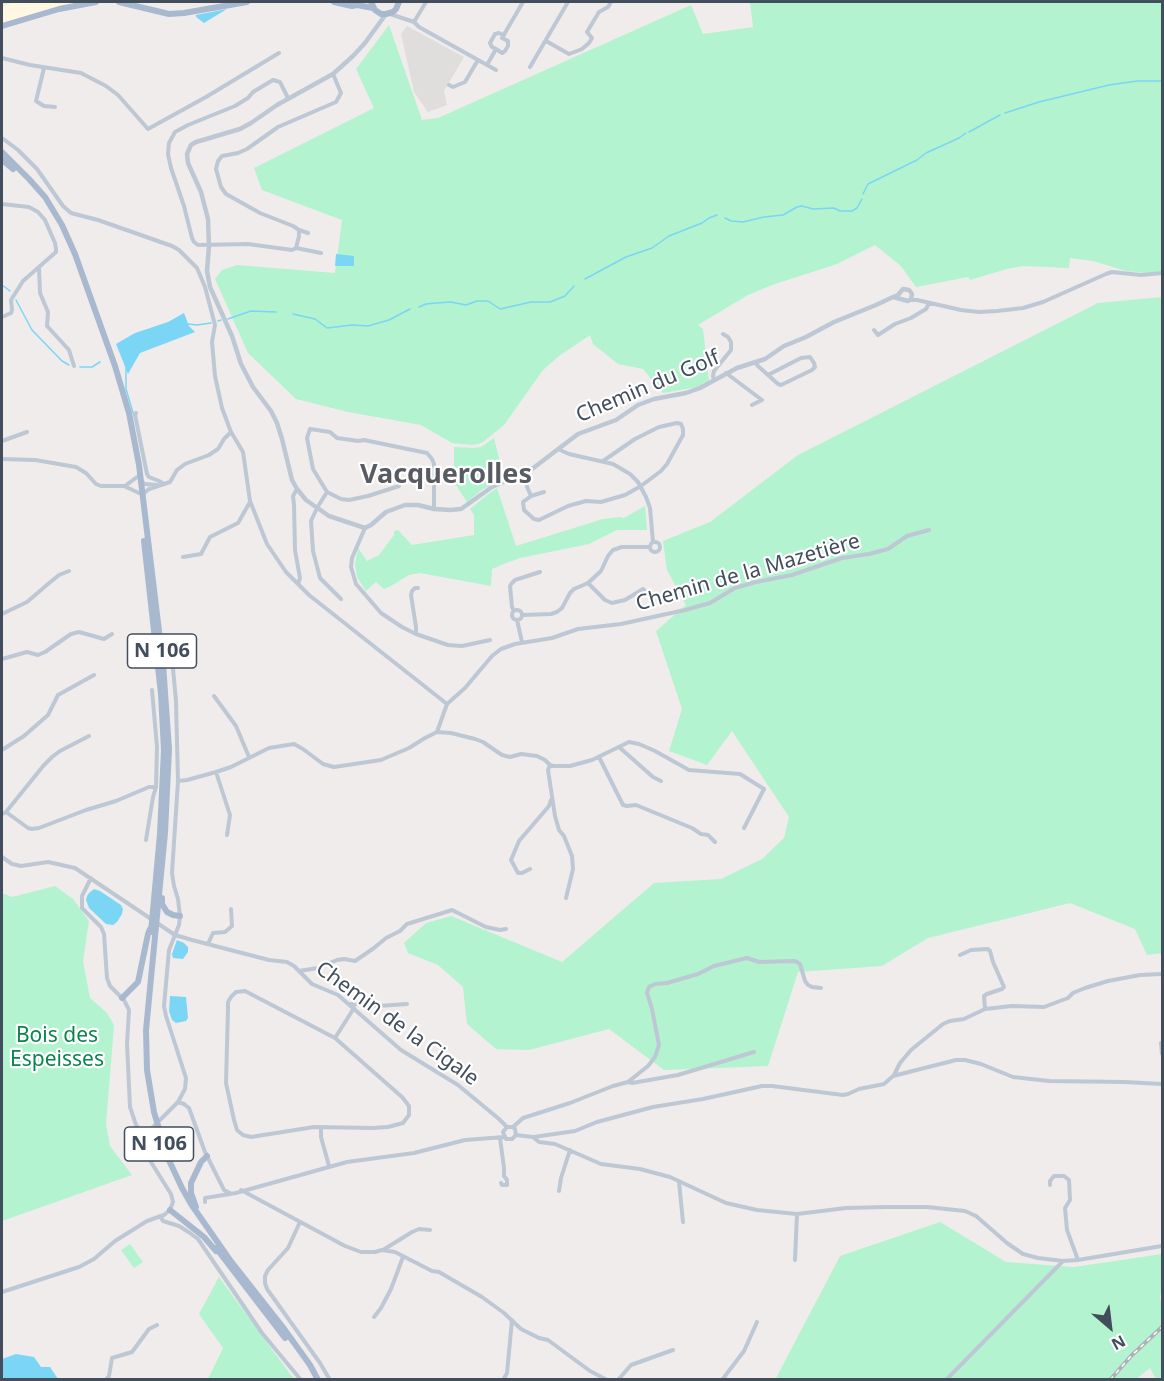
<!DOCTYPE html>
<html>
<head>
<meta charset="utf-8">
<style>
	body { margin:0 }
	#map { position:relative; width:1164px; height:1381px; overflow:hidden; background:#efeceb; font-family:"Noto Sans",sans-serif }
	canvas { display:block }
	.frame { position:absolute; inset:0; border:3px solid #424e5b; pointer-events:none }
	.north { position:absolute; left:1080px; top:1297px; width:60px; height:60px; -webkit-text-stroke:4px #fff; paint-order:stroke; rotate:152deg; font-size:16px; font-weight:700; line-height:24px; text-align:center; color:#424e5b }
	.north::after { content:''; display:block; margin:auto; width:21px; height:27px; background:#424e5b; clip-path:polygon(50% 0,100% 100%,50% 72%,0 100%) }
</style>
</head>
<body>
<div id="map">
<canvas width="1164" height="1381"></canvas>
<div class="frame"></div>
<div class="north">N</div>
</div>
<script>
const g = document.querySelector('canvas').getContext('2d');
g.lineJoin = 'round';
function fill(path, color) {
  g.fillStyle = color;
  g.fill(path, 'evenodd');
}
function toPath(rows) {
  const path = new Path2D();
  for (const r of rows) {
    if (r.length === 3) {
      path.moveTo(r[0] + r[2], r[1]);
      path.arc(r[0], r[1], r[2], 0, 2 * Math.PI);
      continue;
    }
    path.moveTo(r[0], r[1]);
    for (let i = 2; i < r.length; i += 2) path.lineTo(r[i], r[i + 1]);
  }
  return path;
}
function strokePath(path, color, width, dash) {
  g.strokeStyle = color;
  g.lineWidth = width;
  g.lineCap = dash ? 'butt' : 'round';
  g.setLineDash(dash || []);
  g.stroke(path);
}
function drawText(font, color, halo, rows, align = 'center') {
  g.font = font + ' "Noto Sans",sans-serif';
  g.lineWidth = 4.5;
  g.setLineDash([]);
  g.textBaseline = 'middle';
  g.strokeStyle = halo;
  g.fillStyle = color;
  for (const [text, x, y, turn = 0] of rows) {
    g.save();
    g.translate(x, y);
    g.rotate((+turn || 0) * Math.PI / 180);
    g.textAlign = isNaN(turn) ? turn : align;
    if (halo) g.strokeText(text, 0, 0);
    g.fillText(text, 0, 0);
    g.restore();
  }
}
fill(toPath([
	[13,2,79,2,2,25,2,7]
]), '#fef7e1');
fill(toPath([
	[407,26,464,57,444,91,447,105,428,112,414,92,401,34]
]), '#e0dddd');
fill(toPath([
	[750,2,1162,2,1162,271,1148,273,1126,271,1093,261,1070,258,1069,268,1023,266,1007,269,970,280,968,277,916,287,901,266,875,245,837,264,772,285,748,295,698,325,703,329,709,381,698,387,663,393,643,369,618,364,593,344,590,335,559,356,543,370,504,425,483,442,478,444,471,445,452,443,421,425,348,412,296,399,248,353,215,279,222,270,237,265,335,273,342,220,262,190,254,168,374,108,356,69,389,25,422,120,438,118,691,5,703,34,753,27],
	[1162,297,1162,953,1147,955,1135,929,1070,903,928,938,882,966,798,972,768,1066,664,1070,609,1029,529,1050,496,1049,467,1024,463,987,438,965,408,953,404,943,426,923,451,916,562,962,654,883,721,879,762,859,784,838,789,817,732,731,707,765,669,751,682,709,656,631,686,605,667,570,663,541,710,522,798,455,1098,303],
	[494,438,504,479,483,489,467,502,454,482,454,447,474,448,481,447],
	[497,488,516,546,603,519,620,517,624,518,645,506,647,530,617,530,589,544,520,558,501,565,492,569,491,586,420,573,409,575,391,586,384,589,376,582,366,591,357,577,355,564,358,548,367,561,379,555,394,535,394,531,398,530,412,545,474,535,474,515,470,509,487,495],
	[55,886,73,899,89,921,83,961,90,998,107,1013,114,1025,106,1124,110,1146,132,1175,2,1221,2,893,12,897],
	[940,1222,1006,1262,1074,1267,1162,1254,1162,1289,1160,1297,1162,1308,1162,1379,1156,1379,1150,1368,1135,1380,775,1380,840,1256],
	[130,1244,143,1262,134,1268,121,1250],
	[219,1277,285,1367,294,1379,208,1379,223,1348,199,1314]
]), '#b3f3cf');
fill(toPath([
	[227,9,204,23,196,17,196,15],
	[336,254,354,256,354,266,335,266],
	[184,313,189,326,195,332,140,353,128,374,116,344,135,333,168,322],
	[94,889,100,891,121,905,123,909,122,914,117,922,113,925,106,924,89,908,86,900,87,896,89,893],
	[177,940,184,943,188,947,188,952,183,959,173,958,172,954],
	[170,996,186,997,188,1018,186,1021,176,1023,172,1020,169,1011],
	[16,1354,34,1357,41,1367,50,1367,58,1379,2,1379,2,1359]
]), '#7bd6f5');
strokePath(toPath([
	[1005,113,1039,102,1109,85,1137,81,1162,81],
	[969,132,1000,115],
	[863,194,868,184,917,160,926,153,959,138,966,133],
	[725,218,731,221,743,222,764,217,783,215,797,207,802,206,813,209,834,208,840,211,852,211,857,208,862,199],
	[585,279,626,257,652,248,669,236,702,223,709,218,717,215],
	[2,285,10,291],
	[16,300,32,330,62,361,69,365],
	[419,307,426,304,436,303,451,302,466,305,477,301,488,301,500,309,531,302,550,302,565,296,574,286],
	[293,314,315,319,327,328,352,325,368,326,389,320,410,309],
	[228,319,251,311,276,312],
	[218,321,221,320],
	[188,324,197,325,211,323],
	[80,367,92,367,100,362],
	[126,368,126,389,134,416]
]), '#7bd6f5', 1.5);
strokePath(toPath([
	[390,14,414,22,419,27,496,70],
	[414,22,426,2],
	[546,41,569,54,582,49,589,43,592,38,587,32,599,12,608,7,611,2],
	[496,49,492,47,490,43,495,34,499,33,504,35],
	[2,58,30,65,81,73,106,86,118,95,148,129,206,97,279,53],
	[487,65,496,49,502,53,505,51,508,46,508,41,502,38,523,2],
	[530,67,568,2],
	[44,68,36,101,44,106,55,107],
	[449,85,453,87,465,82,478,60],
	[288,98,280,82,273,80,253,92,248,98,235,106,188,125,175,132,169,143,168,154,171,168,184,206,192,238,194,242,198,245,248,244,292,250,296,248,321,253],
	[2,138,18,150,37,169,63,206,71,213,98,220,172,246,179,250,197,268,205,287,215,325,212,342,215,376,222,408,231,432,243,452,250,501,267,544,286,572,309,595,447,704],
	[2,204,29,207,38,212,45,220,55,243,56,249,56,252,23,281,11,300,12,310,11,313,2,317],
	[299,230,308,233],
	[296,248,299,236,299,230,293,226,260,213,226,194,221,187,216,169,218,161,222,156,238,153,247,149,278,127,336,102,341,93,333,74],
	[39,268,40,293,48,312,47,326,69,350,74,366],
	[910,300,917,300,961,310,979,312,997,311,1023,308,1043,302,1106,274,1112,272,1141,275,1162,273],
	[874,330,878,335,895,324,911,318,926,309,929,303],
	[755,362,758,366,778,384,781,385,812,370,815,367,814,363,810,357,801,358,768,375],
	[726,373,762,400,752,405],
	[714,380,713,376,714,371,731,350,731,342,728,337,723,334],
	[136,413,135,415,147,474,149,477,159,481,164,484],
	[2,441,27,432],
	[558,449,569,454,613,464,630,474,638,482,646,497,650,508,653,542],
	[2,459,35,460,76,467,86,473,96,484,101,486,124,486,139,493],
	[522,475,531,496,544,492],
	[141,481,145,484,157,485],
	[125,486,137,477],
	[297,489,293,496,294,505,295,550,300,578,298,584],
	[327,492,341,499,349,500,368,496,399,486],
	[142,495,149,489,170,482,177,470,185,464,209,455,218,449,224,439,231,432],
	[531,496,523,502,524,510,534,519,539,520,568,506,586,501,601,502,625,495,641,486,661,471,667,464,683,435,683,429,681,424,677,423,659,427,635,439,603,461],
	[365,528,352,558,351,567,356,584,381,613,402,627,416,634,448,645,462,646,490,640],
	[655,547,5],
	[183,557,201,554,210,537,238,523,250,502],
	[588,583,605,600,612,603,625,600,643,589,646,592],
	[341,599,320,578,313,551,311,521,317,508,327,492,313,469,307,438,310,429,330,432,337,438,358,441,364,440,427,453,432,459,434,464,434,509],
	[517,615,5],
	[514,611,512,607,510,586,512,583,515,580,540,572],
	[2,614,27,602,48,584,59,575,69,571],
	[522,615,551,614,557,612,562,608,570,593,574,589,588,583,601,571,608,556,613,550,622,547,650,547],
	[517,620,522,642],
	[416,634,416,627,411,595,412,591,415,588,418,588],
	[171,647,176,701,178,781,172,873,174,886,178,899,180,916,179,925,169,950,164,1006,166,1016,186,1078,185,1089,178,1102],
	[2,659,27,652,38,655,45,652,71,634,79,632,104,639,112,634],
	[214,696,236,726,249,757],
	[437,732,451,733,475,739,483,742,502,755,510,757,521,754,537,756,545,760,550,765,553,766,570,766,592,760,629,742,639,744,655,751,689,770,740,774,764,789,744,828],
	[619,747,653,777,661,781],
	[2,750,24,736,48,715,58,695,94,675],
	[599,757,623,805,627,806,636,805,692,828,701,834,708,835,715,842],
	[550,765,548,770,555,816,559,830,564,836,572,856,573,869,566,898],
	[216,772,230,815,227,835],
	[178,781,187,780,216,772,231,767,269,748,294,744,303,749,323,764,334,767,381,760,409,748,425,738,437,732,447,704,465,688,492,656,501,649,515,644,552,638,578,629,621,624,685,610,710,603,735,588,756,582,792,575,842,558,869,554,888,549,907,536,929,530],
	[6,812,44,765,52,757,60,751,89,736],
	[2,814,6,812,28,828,32,829,39,828,86,810,116,801,149,787,156,787],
	[146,840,153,797,156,787,157,747,152,690],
	[2,857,12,864,21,866,48,862,75,868,175,935,192,940,269,960,287,962,294,966,312,984,338,995,401,1050,458,1085,499,1119,507,1127],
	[530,869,522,873,518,873,511,860,519,841,549,806,551,800],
	[91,878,82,896,82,908,101,927,104,934,107,978,110,986,124,1000,129,1010,127,1044,130,1107,136,1125,145,1135],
	[208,944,213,933,225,932,232,926,231,909],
	[960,955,971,950,988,949,990,951,993,962,1004,987,1002,989,987,994,984,996,985,1009],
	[299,971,318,968,337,960,344,959,355,961,374,948,386,938,400,931,407,924,449,911,452,910,486,927,500,930,506,929],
	[245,991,335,1038,402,1097,409,1106,409,1115,403,1123,388,1127,373,1128,314,1127,251,1137,243,1135,237,1130,234,1120,226,1083,228,1009,228,1002,231,997,236,992,245,991],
	[351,1004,369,1004,378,1006,407,1004],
	[335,1038,354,1008],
	[1161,1043,1162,1054],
	[894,1075,900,1063,911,1050,943,1024,950,1021,964,1019,985,1009,1012,1006,1044,1007,1068,998,1073,993,1085,988,1108,981,1140,975,1162,974],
	[628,1082,648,1066,655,1057,659,1045,652,1009,647,993,649,987,655,984,667,983,698,974,714,966,747,958,759,962,795,961,800,964,805,981,808,985,812,987,821,988],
	[507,1127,503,1132,506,1139,512,1139,516,1135],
	[507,1127,513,1127,515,1129,516,1135],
	[513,1127,523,1118,570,1103,613,1086,628,1082,632,1083,678,1075,754,1052],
	[321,1128,321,1137,329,1166],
	[516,1135,533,1137,539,1142,555,1144,601,1164,640,1169,670,1177,726,1203,757,1210,797,1214,846,1208,886,1207,927,1207,965,1211,976,1216,1007,1243,1023,1254,1038,1258,1063,1261,1078,1260,1162,1246],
	[534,1137,575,1131,597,1122,653,1107,703,1099,762,1086,772,1086,843,1095,848,1094,859,1089,884,1084,893,1076,956,1060,965,1060,981,1064,1013,1077,1049,1081,1124,1082,1162,1084],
	[500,1138,504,1168,504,1176,507,1180,507,1185,502,1185,501,1183],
	[679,1182,683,1222],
	[1050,1185,1050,1181,1054,1176,1064,1176,1069,1180,1070,1200,1065,1208,1067,1230,1078,1260],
	[241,1190,345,1246,361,1252,375,1252,382,1250,395,1252,432,1271,439,1272,482,1297,504,1313,521,1329,539,1338,548,1340,590,1371,607,1380],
	[559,1191,561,1178,570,1150],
	[205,1202,205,1198,236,1193,347,1162,414,1153,465,1140,504,1137],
	[160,1216,163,1221,179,1226,190,1233,198,1239,262,1333,301,1380],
	[300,1222,288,1248,268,1270,265,1276,265,1283,267,1289,320,1363,330,1380],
	[383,1250,412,1232,419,1229,430,1230],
	[795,1260,797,1214],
	[2,1292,79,1267,94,1259,115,1241,147,1221,164,1215,170,1210,173,1202,171,1194,144,1151,142,1145,146,1134,178,1102,184,1104,189,1108,205,1152,224,1190,230,1193],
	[374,1317,381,1308,391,1289,403,1257],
	[106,1380,109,1376,112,1358,132,1352,149,1329,157,1325],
	[503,1380,507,1373,512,1320],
	[618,1380,631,1365,673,1350],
	[722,1380,744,1351,757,1322],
	[946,1380,1063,1261]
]), '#bdc8d4', 4);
strokePath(toPath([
	[386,14,365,43,353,56,333,74,277,105,251,123,240,129,196,142,191,145,187,154,188,163,201,192,208,219,209,246,207,271,210,287,232,336,241,364,253,387,271,411,277,423,282,439,292,480,297,489,306,500,329,516,365,528,371,525,386,512,405,505,418,505,434,509,450,510,461,509,492,487,532,469,578,434,616,420,638,405,654,399,686,393,700,388,737,368,765,359,784,346,806,337,834,322,876,305,893,297,898,295,903,289,909,290,912,294,911,299,908,301,893,297]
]), '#bdc8d4', 4.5);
strokePath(toPath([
	[119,2,169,14,184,13,247,2],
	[334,2,352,6,357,5,373,8],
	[371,2,375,10,381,14,386,14,393,12,396,9,399,2],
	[2,26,59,9,96,2],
	[2,152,29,179,45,197,62,225,75,254,115,366,129,413,139,465,163,664,169,749,165,833,146,1030,147,1070,154,1112,167,1156,182,1188,191,1204,230,1260,282,1326,310,1365,318,1380],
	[2,160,13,169],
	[144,541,161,694,164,750,160,834,151,932],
	[162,898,162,904,167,912,173,915,180,916],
	[122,998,138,982,148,934,150,929],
	[196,1207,191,1193,191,1183,201,1162,207,1156],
	[170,1210,204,1237,216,1251],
	[216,1248,285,1338]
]), '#a8b9cf', 6);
const rail = toPath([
	[1110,1380,1131,1356,1162,1327]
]);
strokePath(rail, '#adb1b7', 4);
strokePath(rail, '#fff', 1.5, [4.5]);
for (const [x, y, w] of [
	[162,651,69],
	[159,1144,69]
]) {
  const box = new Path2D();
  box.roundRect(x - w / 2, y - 17, w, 34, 4.5);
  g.fillStyle = '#fff';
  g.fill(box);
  strokePath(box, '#424e5b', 1.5);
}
drawText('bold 20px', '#424e5b', null, [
	["N 106",162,651],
	["N 106",159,1144]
]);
drawText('21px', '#424e5b', '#fff', [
	["Chemin du Golf",648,387,-23],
	["Chemin de la Mazetière",748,573,-16],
	["Chemin de la Cigale",397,1024,36]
]);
drawText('21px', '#0c844e', '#fff', [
	["Bois des",57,1036],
	["Espeisses",57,1060]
]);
drawText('bold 27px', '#585c62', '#fff', [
	["Vacquerolles",446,475]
]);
</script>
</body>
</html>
